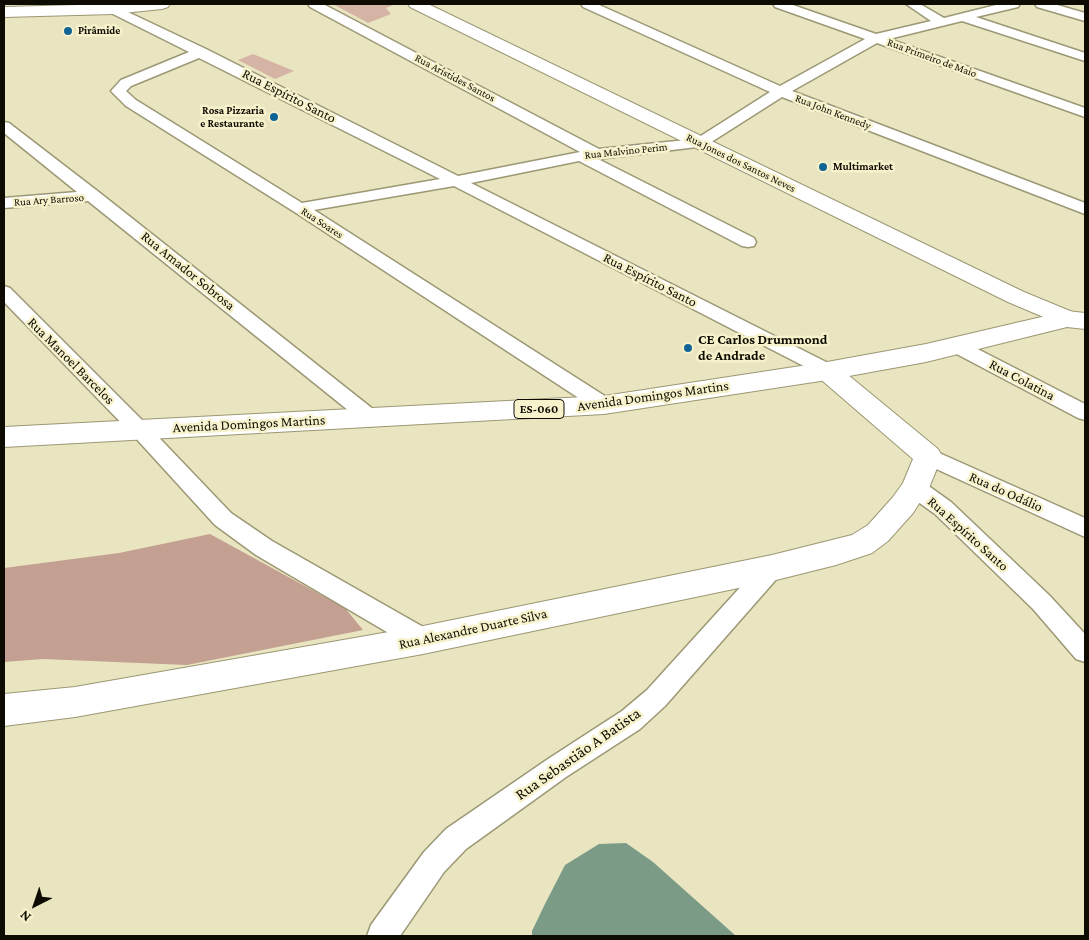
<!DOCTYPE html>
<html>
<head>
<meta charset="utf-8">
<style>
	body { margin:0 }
	#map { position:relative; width:1089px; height:940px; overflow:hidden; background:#e9e5c0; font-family:"Crimson Pro",serif }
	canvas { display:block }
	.frame { position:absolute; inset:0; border:5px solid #0e0c02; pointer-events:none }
	.north { position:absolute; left:10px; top:880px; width:50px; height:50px; -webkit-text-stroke:4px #f7f2cc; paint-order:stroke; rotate:221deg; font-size:14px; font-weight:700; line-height:20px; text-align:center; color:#0e0c02 }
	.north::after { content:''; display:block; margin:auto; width:18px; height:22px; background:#0e0c02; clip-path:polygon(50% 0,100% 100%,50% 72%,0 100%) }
</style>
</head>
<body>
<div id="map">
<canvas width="1089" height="940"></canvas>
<div class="frame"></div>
<div class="north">N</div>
</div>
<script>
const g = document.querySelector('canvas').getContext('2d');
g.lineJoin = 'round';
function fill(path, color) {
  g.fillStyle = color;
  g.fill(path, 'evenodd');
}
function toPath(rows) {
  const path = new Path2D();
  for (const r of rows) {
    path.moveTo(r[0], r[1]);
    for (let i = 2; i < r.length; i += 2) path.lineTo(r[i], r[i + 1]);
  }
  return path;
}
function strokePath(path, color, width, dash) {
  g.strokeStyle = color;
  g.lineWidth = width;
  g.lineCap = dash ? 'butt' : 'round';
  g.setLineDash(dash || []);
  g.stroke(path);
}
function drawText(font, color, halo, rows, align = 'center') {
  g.font = font + ' "Crimson Pro",serif';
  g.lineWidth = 5;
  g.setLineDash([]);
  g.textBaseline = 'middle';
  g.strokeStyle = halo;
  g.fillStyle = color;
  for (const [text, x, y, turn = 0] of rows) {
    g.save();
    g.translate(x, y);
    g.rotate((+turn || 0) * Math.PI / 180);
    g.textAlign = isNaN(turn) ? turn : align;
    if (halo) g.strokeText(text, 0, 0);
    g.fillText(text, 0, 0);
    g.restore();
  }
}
fill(toPath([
	[333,4,396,4,386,8,391,14,368,23],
	[253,54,294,71,275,79,238,60]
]), '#d6b4a5');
fill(toPath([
	[210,534,345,608,363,630,187,665,43,659,4,662,4,568,119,553]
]), '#c3a091');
fill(toPath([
	[626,843,653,862,736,936,532,936,532,931,545,904,565,865,599,844]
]), '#7b9b87');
const street = toPath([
	[308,4,323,4,599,149,696,139,770,92,583,7,581,4,597,4,780,86,865,39,775,7,773,4,790,4,876,34,931,21,906,4,920,4,944,18,1000,4,1020,4,1018,7,976,17,1085,53,1085,61,962,21,889,39,1085,108,1085,117,877,43,792,91,1085,203,1085,214,782,97,705,146,598,159,754,238,756,242,754,246,748,247,742,246,579,161,471,183,834,366,837,371,834,376,827,378,454,186,314,210,611,400,614,405,611,410,604,412,597,410,293,211,126,106,111,91,121,80,189,52,109,12,107,9,109,6,113,5,206,49,458,176,580,152,310,7,308,4],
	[199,58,440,179,302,203,136,100,126,91,131,86,199,58],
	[1035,4,1054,4,1085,13,1085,21,1037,7,1035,4],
	[4,122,9,123,100,193,378,413,381,418,378,423,371,426,364,423,88,201,4,208,4,198,77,192,4,133,4,122],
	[4,286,10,288,146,424,231,513,272,541,432,632,435,640,432,648,423,651,414,648,256,555,215,525,132,434,4,302,4,286],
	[958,339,1085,404,1085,420,1078,418,951,351,949,346,951,341,958,339],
	[928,448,1085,518,1085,537,921,462,918,456,921,450,928,448],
	[915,479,923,482,951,502,1049,595,1085,634,1085,662,1076,659,1033,609,935,514,907,494,904,488,907,482,915,479],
	[772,558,780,561,784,568,780,575,665,706,640,729,566,777,466,849,444,872,400,936,367,936,371,925,424,852,446,829,548,759,622,711,647,690,764,561,772,558]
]);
const secondary = toPath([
	[116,4,170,4,168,7,162,9,113,14,4,17,4,7,116,4],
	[408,4,428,4,1024,292,1075,313,1079,319,1075,325,1067,327,1008,302,410,7,408,4],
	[827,362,836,365,938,449,942,456,929,488,913,513,888,541,872,553,836,565,772,581,423,654,75,717,4,726,4,694,75,687,423,626,772,555,852,535,868,525,893,497,903,483,913,459,818,377,814,371,818,365,827,362]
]);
const primary = toPath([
	[1067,311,1085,313,1085,329,1067,327,926,362,827,380,604,414,4,447,4,427,604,396,827,362,926,344,1067,311]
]);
strokePath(street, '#9c9774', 3);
strokePath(secondary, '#9c9774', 2);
strokePath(primary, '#9c9774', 2);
fill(street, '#fff');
fill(secondary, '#fff');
fill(primary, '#fff');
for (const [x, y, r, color] of [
	[68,31,5,"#106495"],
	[274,117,5,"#106495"],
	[823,167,5,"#106495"],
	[688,348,5,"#106495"]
]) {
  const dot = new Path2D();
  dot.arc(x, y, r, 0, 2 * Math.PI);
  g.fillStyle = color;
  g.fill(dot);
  strokePath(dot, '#f7f2cc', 2);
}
drawText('bold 11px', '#0e0c02', '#f7f2cc', [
	["Pirâmide",78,31],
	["Rosa Pizzaria",264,111,"right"],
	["e Restaurante",264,124,"right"],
	["Multimarket",833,167]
], 'left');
drawText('11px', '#0e0c02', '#f7f2cc', [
	["Rua Primeiro de Maio",932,58,20],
	["Rua Aristides Santos",455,78,28],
	["Rua John Kennedy",833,112,21],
	["Rua Malvino Perim",626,151,-6],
	["Rua Jones dos Santos Neves",741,163,26],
	["Rua Ary Barroso",49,200,-4],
	["Rua Soares",322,223,33]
]);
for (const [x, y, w] of [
	[539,409,50]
]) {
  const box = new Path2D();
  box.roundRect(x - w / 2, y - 9.5, w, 19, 4);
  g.fillStyle = '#f7f2cc';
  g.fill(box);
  strokePath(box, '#0e0c02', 1);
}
drawText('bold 12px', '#0e0c02', null, [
	["ES-060",539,409]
]);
drawText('14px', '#0e0c02', '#f7f2cc', [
	["Rua Espírito Santo",289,96,27],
	["Rua Amador Sobrosa",188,271,39],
	["Rua Espírito Santo",650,280,27],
	["Rua Manoel Barcelos",71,361,45],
	["Rua Colatina",1022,380,28],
	["Avenida Domingos Martins",653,396,-8],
	["Avenida Domingos Martins",249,424,-3],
	["Rua do Odálio",1006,492,24],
	["Rua Espírito Santo",968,534,42],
	["Rua Alexandre Duarte Silva",473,629,-12]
]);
drawText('bold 14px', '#0e0c02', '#f7f2cc', [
	["CE Carlos Drummond",698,340],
	["de Andrade",698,356]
], 'left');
drawText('16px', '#0e0c02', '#f7f2cc', [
	["Rua Sebastião A Batista",578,754,-35]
]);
</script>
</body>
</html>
